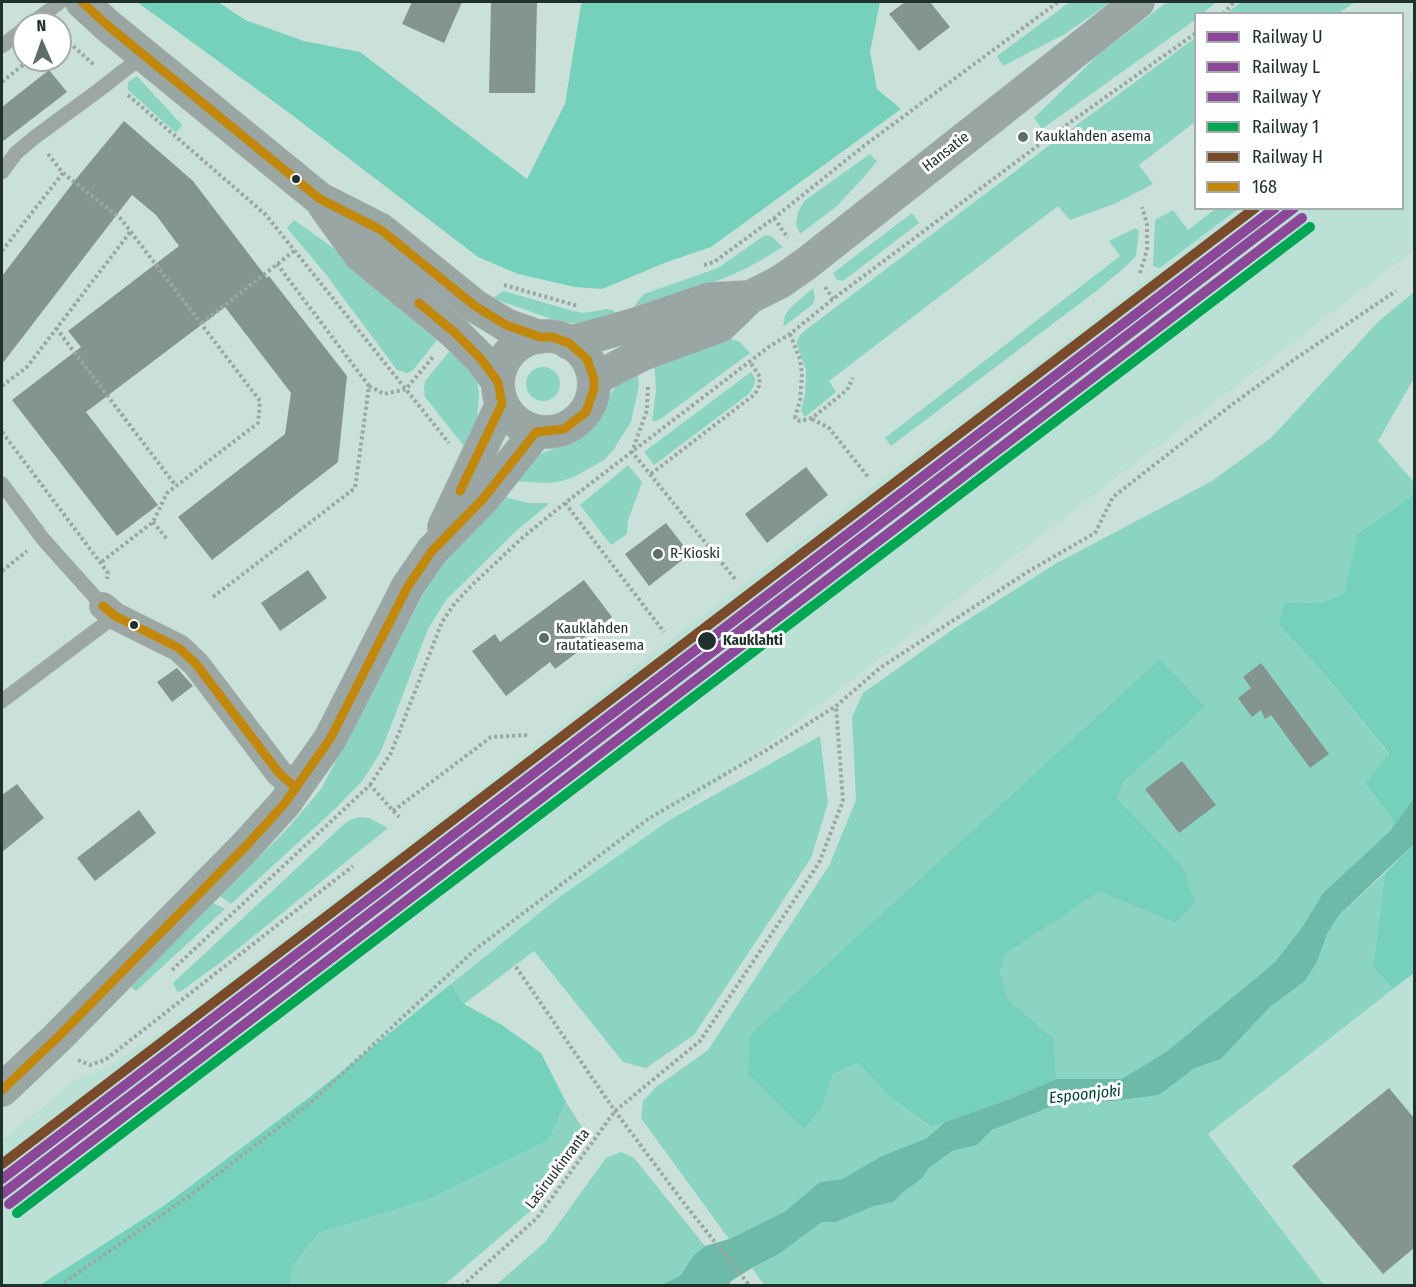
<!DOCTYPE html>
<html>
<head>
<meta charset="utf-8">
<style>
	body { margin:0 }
	#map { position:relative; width:1416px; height:1287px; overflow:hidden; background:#cae1da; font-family:"Fira Sans Condensed",sans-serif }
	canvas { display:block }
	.frame { position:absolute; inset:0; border:3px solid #20302c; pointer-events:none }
	.legend { position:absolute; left:1194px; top:12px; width:210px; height:198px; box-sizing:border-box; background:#fff; border:2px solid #a6acab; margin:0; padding:8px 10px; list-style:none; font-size:18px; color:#20302c }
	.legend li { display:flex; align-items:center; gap:12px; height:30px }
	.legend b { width:30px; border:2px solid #a6acab }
	.north { position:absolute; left:12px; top:12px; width:60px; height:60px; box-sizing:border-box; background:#fff; border:2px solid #a6acab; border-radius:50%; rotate:358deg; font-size:16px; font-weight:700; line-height:24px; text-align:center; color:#20302c }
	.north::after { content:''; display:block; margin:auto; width:21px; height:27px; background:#5c6e69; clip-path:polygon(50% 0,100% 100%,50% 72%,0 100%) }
</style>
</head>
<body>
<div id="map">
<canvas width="1416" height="1287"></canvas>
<div class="frame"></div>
<ul class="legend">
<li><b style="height:8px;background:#8c4799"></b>Railway U</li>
<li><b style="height:8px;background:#8c4799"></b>Railway L</li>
<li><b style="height:8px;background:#8c4799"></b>Railway Y</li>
<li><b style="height:8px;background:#00a651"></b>Railway 1</li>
<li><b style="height:8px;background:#7a4b2a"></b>Railway H</li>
<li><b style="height:8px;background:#c1880b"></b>168</li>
</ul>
<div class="north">N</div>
</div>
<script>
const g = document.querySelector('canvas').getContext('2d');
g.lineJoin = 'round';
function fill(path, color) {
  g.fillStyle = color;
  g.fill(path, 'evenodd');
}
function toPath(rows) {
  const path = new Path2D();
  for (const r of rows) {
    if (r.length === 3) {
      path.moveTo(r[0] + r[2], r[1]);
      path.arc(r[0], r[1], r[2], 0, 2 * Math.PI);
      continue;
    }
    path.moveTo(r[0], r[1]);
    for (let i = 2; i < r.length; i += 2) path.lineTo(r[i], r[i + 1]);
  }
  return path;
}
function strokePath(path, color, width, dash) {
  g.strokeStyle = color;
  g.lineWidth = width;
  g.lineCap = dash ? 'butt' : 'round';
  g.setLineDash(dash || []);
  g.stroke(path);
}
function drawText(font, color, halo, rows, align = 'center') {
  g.font = font + ' "Fira Sans Condensed",sans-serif';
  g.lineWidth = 6;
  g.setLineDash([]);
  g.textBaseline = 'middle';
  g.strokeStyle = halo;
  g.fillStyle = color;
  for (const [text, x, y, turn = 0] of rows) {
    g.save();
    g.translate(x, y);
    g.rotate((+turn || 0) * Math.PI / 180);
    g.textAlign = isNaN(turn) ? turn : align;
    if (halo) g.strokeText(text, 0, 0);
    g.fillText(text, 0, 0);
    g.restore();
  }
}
fill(toPath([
	[1414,71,1414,250,671,819,558,898,311,1096,165,1205,40,1285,2,1286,2,1140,74,1081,107,1067,159,1034,536,746,670,640,1146,281,1238,209,1402,208,1403,80],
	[1414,973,1414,1285,1324,1285,1207,1134]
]), '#bbe1d6');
fill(toPath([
	[1070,2,1111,2,1065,34,1003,66,997,56],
	[1167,2,1217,2,1203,13,1196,14,1195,20,1042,129,1034,118,1098,55],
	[1241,2,1355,2,1339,13,1227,13],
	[1195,38,1195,122,1139,165,1153,184,1114,204,1070,220,1058,206,829,381,836,392,805,417,801,411,805,394,806,371,797,344,798,338,803,332,1055,141],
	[137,76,182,125,176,133,128,90,128,82],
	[870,154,877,161,864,177,837,206,800,234,796,224,798,212,804,201],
	[1215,209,1238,209,1160,268,1153,266,1155,220,1173,210,1188,230],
	[912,213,919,223,843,281,837,280,833,273],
	[294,220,335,249,441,335,414,369,408,373,397,370,324,272,287,228],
	[1136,228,1139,231,1136,256,1124,268,1099,289,891,446,885,438,1120,256,1109,241],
	[765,235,771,236,783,247,749,267,725,278,636,310,635,305,644,294,718,268],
	[813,288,815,297,813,304,783,327,785,316,789,309],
	[504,291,573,311,584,313,607,309,613,310,618,315,583,325,554,320,492,298],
	[1414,292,1414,378,1378,441,1414,482,1414,494,1357,534,1344,593,1321,603,1284,602,1278,624,1325,675,1389,755,1365,783,1393,820,1391,830,1323,893,1301,929,1274,963,1166,1052,1122,1080,1056,1079,1054,1039,1008,999,1000,973,1005,953,1099,892,1175,923,1182,865,1118,799,1123,783,1205,707,750,1035,802,1129,822,1109,833,1074,858,1063,888,1096,930,1127,945,1122,927,1138,882,1156,842,1179,820,1182,784,1212,729,1239,641,1118,643,1101,656,1087,708,1050,829,866,856,800,852,717,863,693,955,628,1055,564,1212,481,1272,437,1378,322],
	[728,338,740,342,750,353,662,418,656,421,652,421,656,391,654,360],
	[454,346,477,381,479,393,477,421,467,450,425,397,424,389,425,381],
	[543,384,17],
	[637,368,639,386,631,422,614,449,604,460,574,477,562,481,548,483,510,481,540,454,571,442,591,428,599,418,611,393,621,380],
	[751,372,755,379,754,385,750,393,654,465,644,452],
	[628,465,642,482,628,521,627,534,611,545,580,505],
	[501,496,528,503,550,503,516,531,446,600,428,629,387,736,380,753,363,780,336,808,231,904,220,896,288,828,321,789,434,574],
	[820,736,828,803,811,858,694,1035,646,1068,623,1062,534,951,464,1004,451,984,558,898,671,819],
	[360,817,369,818,388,828,225,959,180,992,177,991,173,983,342,826,350,820],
	[1385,873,1373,966,1393,989,1208,1134,1324,1285,765,1286,752,1268,779,1254,822,1222,836,1222,874,1206,894,1202,902,1193,920,1179,929,1168,952,1151,977,1145,992,1130,1058,1104,1114,1101,1159,1095,1195,1068,1221,1059,1270,1007,1305,981,1317,962,1327,934,1339,915],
	[213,903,225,909,136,991,133,989,131,985],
	[566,1102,588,1137,535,1207,444,1285,290,1286,293,1266,319,1233,430,1199,549,1140],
	[621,1152,634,1158,705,1246,694,1255,680,1276,661,1285,495,1286,546,1241,606,1158]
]), '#8bd4c1');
fill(toPath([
	[137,2,218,2,245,20,304,41,360,52,527,179,565,104,581,5,583,2,880,2,870,52,877,89,901,109,711,247,667,262,602,289,575,287,518,274,478,257,288,112],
	[1414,494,1414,798,1391,830,1393,820,1365,783,1389,754,1325,675,1278,624,1284,602,1321,603,1344,593,1357,534],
	[1160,659,1205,707,1123,783,1118,799,1182,865,1195,903,1175,923,1099,892,1005,954,1000,973,1008,999,1054,1039,1056,1079,1012,1098,931,1127,888,1096,858,1063,833,1074,822,1109,803,1129,748,1074,750,1035],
	[1414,844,1414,973,1393,989,1373,967,1385,873],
	[451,984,464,1004,502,1025,541,1053,566,1102,549,1140,430,1199,319,1233,293,1266,290,1285,40,1285,165,1205,311,1096]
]), '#76d1bc');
fill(toPath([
	[1414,798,1414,844,1339,915,1327,934,1317,962,1305,981,1270,1007,1221,1059,1195,1068,1159,1095,1114,1101,1058,1104,992,1130,977,1145,952,1151,929,1168,921,1179,902,1193,894,1202,874,1206,836,1222,822,1222,779,1254,752,1268,731,1281,729,1285,661,1285,680,1276,694,1255,705,1246,729,1239,784,1212,820,1182,842,1179,882,1156,927,1138,945,1122,1012,1098,1056,1079,1122,1079,1166,1052,1274,963,1301,929,1323,893,1391,830]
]), '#6cbaa7');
fill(toPath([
	[412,2,462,2,444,43,402,24],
	[491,2,537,2,535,93,489,93],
	[905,2,930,2,950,27,919,51,889,14],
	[49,70,67,92,2,142,2,107],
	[124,121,193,181,267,278,269,276,347,376,338,462,212,560,178,517,285,434,291,393,225,307,86,412,158,505,117,536,12,400,81,347,68,331,179,246,156,215,132,195,2,364,2,276,76,179],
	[806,467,828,495,767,543,745,514],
	[666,523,690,554,649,586,625,554],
	[308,570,327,598,280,631,261,603],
	[584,580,612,617,575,644,579,651,555,669,550,662,506,696,472,651,495,634,500,642],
	[1261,663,1329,754,1310,768,1271,715,1265,719,1261,710,1252,717,1238,698,1251,688,1243,677],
	[177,668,193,686,172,702,157,682],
	[1182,761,1216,805,1179,833,1145,789],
	[17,784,44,818,2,852,2,795],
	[139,810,156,833,95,881,77,858],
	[1389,1088,1414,1118,1414,1248,1383,1274,1292,1166]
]), '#849590');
const lane = toPath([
	[31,24,60,2],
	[2,46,24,29],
	[2,172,16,153,35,137,99,90,145,54],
	[2,484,43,539,103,606],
	[2,701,115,616]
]);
const street = toPath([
	[103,606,115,616,179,648,196,664,279,773,296,788]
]);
const secondary = toPath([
	[82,2,107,25,320,199,381,230,475,306,506,325,540,337],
	[324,205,360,255,454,332,481,359,498,382],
	[546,384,48],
	[569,343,633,325,710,299,750,297],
	[594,379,643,354,720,326,750,297,780,282,807,263,1138,2],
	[444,527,502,404],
	[2,1090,57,1038,246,846,285,803,330,739,408,586,432,551,483,499,536,432]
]);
strokePath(lane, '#aabcb6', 15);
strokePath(street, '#aabcb6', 28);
strokePath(secondary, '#aabcb6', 34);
strokePath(toPath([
	[1223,14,1234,2],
	[60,34,95,66],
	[2,82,29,60],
	[128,95,266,215,449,443],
	[48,154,63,173,121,219,260,401,258,423,167,493,153,522,100,563],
	[774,218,788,238],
	[2,251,63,173],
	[704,265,714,262,774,218,865,145,1058,2],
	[1140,273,1147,250,1147,224,1142,207],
	[504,285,578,306],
	[825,287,833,299],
	[202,323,294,251],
	[56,328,176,486],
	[790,334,800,359,802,374,800,400,795,418,800,421,812,418,847,390,853,378],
	[2,386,27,367,131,231],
	[369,386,384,394,406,389,433,357],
	[648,387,647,410,632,452,735,579],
	[812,419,829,428,869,478],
	[2,432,108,573,107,579],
	[651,474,755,394,759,386,760,377,750,362],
	[565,503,664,632],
	[153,522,167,539],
	[2,571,27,551],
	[213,597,355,488,369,386,277,264],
	[370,785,391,753,442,622,455,603,470,587,522,538,565,503,770,346,790,334,833,299,1048,138,1196,33],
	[393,811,491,737,528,735],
	[516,967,615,1111,683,1202,750,1286],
	[172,970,370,785,399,817],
	[78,1060,90,1065,105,1060,353,866],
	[59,1286,192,1194,314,1100,477,948,648,819,765,751,836,706,880,668,1029,571,1095,533,1113,497,1234,403,1295,359,1396,291],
	[462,1286,537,1218,615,1111,700,1041,819,863,843,801,836,706]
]), '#9ba7a3', 4, [3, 3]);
strokePath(lane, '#9ca7a4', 14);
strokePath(street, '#9ca7a4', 27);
strokePath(secondary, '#9aa6a3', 33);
strokePath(toPath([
	[419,303,454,332,481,359,498,382,502,404,460,491],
	[103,606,115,616,179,648,196,664,279,773,296,788],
	[2,1090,57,1038,246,846,285,803,330,739,408,586,432,551,483,499,536,432,564,429,586,412,594,389,594,379,587,359,569,343,552,337,540,337,506,325,475,306,381,230,320,199,107,25,82,2]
]), '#c1880b', 9);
strokePath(toPath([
	[2,1194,1294,208]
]), '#8c4799', 10);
strokePath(toPath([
	[9,1204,1302,218]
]), '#8c4799', 10);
strokePath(toPath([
	[2,1179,1275,208]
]), '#8c4799', 10);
strokePath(toPath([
	[17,1213,1310,227]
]), '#00a651', 10);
strokePath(toPath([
	[2,1164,1255,208]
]), '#7a4b2a', 10);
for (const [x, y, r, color] of [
	[1023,137,6,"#5c6e69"],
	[296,179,5,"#20302c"],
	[658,554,6,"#5c6e69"],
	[134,625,5,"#20302c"],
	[544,638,6,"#5c6e69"],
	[707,641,10,"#20302c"]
]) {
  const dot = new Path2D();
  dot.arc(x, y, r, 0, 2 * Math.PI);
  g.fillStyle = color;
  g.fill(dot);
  strokePath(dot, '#fff', 2);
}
drawText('15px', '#20302c', '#fff', [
	["Kauklahden asema",1035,137],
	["R-Kioski",670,554],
	["Kauklahden",556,629],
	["rautatieasema",556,646]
], 'left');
drawText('15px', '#20302c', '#fff', [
	["Hansatie",946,152,-38],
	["Lasiruukinranta",558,1169,-53]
]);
drawText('bold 15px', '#20302c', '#fff', [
	["Kauklahti",723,641]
], 'left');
drawText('italic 16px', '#024235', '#fff', [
	["Espoonjoki",1085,1095,-6]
]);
</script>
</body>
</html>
